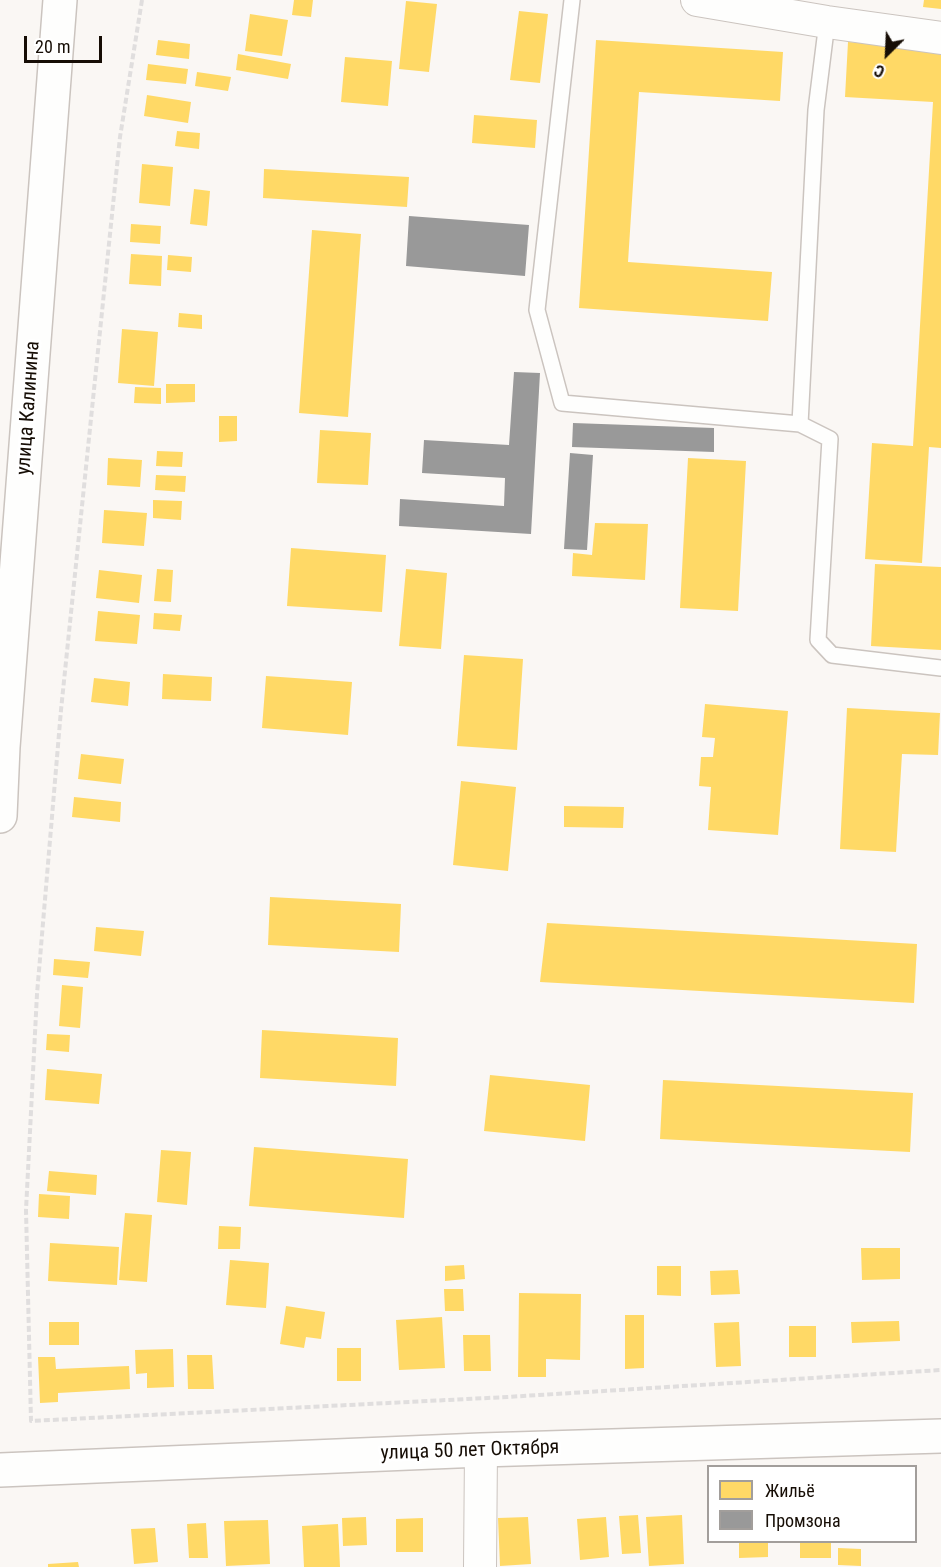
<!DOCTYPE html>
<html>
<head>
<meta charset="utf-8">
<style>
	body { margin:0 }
	#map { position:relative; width:941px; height:1567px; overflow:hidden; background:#faf7f4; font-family:"Roboto Condensed",sans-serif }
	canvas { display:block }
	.legend { position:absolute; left:707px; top:1465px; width:210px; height:78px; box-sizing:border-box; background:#fff; border:2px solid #a29e9b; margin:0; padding:8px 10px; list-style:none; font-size:18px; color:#160d05 }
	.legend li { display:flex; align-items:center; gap:12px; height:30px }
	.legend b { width:30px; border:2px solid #a29e9b }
	.north { position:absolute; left:857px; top:24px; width:60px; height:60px; -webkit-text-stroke:4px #fff; paint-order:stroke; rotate:204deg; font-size:16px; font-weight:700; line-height:24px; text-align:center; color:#160d05 }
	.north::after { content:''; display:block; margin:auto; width:21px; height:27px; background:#160d05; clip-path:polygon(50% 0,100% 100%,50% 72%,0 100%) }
	.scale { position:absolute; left:24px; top:36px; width:78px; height:27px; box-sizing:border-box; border:3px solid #160d05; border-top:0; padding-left:8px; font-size:18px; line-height:21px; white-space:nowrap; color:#160d05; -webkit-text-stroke:4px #fff; paint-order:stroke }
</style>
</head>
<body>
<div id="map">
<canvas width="941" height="1567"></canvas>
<ul class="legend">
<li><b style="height:16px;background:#ffd966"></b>Жильё</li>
<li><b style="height:16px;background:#999"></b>Промзона</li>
</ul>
<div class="north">С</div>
<div class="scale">20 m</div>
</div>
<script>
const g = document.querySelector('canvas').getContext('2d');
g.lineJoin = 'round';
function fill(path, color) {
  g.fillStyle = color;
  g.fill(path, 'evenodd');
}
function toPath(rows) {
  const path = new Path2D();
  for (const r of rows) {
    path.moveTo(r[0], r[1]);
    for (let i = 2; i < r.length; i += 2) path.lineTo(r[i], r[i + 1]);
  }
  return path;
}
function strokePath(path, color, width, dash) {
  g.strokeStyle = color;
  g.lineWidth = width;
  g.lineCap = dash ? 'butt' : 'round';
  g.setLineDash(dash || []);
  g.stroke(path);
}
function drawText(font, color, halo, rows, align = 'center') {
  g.font = font + ' "Roboto Condensed",sans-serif';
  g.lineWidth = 6;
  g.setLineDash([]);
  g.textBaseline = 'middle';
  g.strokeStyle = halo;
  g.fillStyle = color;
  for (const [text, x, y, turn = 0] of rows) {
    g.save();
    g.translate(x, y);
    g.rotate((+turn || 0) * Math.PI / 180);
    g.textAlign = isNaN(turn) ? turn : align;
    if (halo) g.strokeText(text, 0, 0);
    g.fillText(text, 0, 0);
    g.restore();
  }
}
fill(toPath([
	[294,0,313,0,311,17,292,15],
	[924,0,941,0,941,9,923,7],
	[406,1,437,4,429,72,399,69],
	[519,11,548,14,540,83,510,80],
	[250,14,288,20,282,56,245,51],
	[158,40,190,44,189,59,156,55],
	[596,40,783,52,780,101,639,92,628,262,772,272,768,321,579,308],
	[848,42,941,47,941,448,929,447,922,563,865,559,872,443,913,446,933,102,845,97],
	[238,54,291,64,288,79,236,70],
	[345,57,392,61,388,106,341,102],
	[148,64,188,69,186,84,146,80],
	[197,72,231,77,228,91,195,86],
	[147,95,191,102,188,123,144,116],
	[474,115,537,120,535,148,472,143],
	[177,131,200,133,199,149,175,146],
	[142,164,173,167,170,206,139,203],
	[264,169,409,177,407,207,263,198],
	[194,189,210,191,207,226,190,224],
	[131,224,161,226,160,244,130,242],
	[312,230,361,234,348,417,299,413],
	[131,254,162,256,161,286,129,284],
	[168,255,192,257,191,272,167,270],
	[179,313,202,315,202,329,178,327],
	[122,329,158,332,154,386,118,383],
	[166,384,195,384,195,402,166,403],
	[135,387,161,388,161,404,134,403],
	[219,416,237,416,237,441,219,442],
	[320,430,371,433,368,485,317,483],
	[157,451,183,452,182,467,156,466],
	[108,458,142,460,140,487,107,485],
	[688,458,746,461,738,611,680,608],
	[156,475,186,476,185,492,155,490],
	[153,500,182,501,181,520,153,518],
	[104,510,147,513,144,546,102,543],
	[595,523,648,524,645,580,572,576,573,553,592,555],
	[291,548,386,555,382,612,287,606],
	[875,564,941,567,941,650,871,646],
	[157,569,173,570,171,602,154,601],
	[406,569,447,573,441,649,399,646],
	[99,570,142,575,139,603,96,598],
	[98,611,140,615,137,644,95,641],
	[154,613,182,615,180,631,153,629],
	[464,655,523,659,517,750,457,746],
	[163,674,212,677,211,701,162,699],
	[266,676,352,682,348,735,262,728],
	[94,678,130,682,128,706,91,702],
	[705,704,788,711,778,835,708,830,711,787,699,786,701,757,713,757,715,738,702,737],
	[847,708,940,713,938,755,902,754,896,852,840,849],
	[81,754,124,759,121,784,78,779],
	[461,781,516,787,508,871,453,865],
	[74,797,121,802,120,822,72,817],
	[564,806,624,807,623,828,564,827],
	[270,897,401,904,399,952,268,945],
	[547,923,917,944,914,1003,540,982],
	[96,927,144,931,141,956,94,951],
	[54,959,90,962,88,978,53,975],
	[62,985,83,987,80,1028,59,1026],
	[262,1030,398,1038,396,1086,260,1078],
	[47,1034,70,1035,69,1052,46,1050],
	[47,1069,102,1074,99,1104,45,1100],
	[490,1075,590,1085,585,1141,484,1131],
	[663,1080,913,1093,910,1152,660,1139],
	[254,1147,408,1159,404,1218,249,1206],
	[161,1150,191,1152,187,1205,157,1202],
	[49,1171,97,1175,96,1195,47,1191],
	[39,1194,70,1196,69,1219,38,1217],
	[125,1213,152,1215,147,1282,119,1280],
	[219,1226,241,1227,240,1249,218,1249],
	[50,1243,119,1247,117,1285,48,1281],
	[861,1248,900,1248,900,1279,862,1280],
	[230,1260,269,1263,266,1308,226,1305],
	[464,1265,465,1279,445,1281,445,1266],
	[657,1266,681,1266,681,1296,657,1295],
	[738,1270,740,1294,711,1295,710,1271],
	[444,1289,463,1289,464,1311,445,1311],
	[519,1293,581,1294,580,1360,546,1359,546,1377,518,1377],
	[286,1306,325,1312,321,1339,306,1337,304,1348,280,1344],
	[625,1315,644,1315,644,1368,625,1369],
	[442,1317,445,1368,399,1370,396,1320],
	[899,1321,900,1341,852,1343,851,1322],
	[49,1322,79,1322,79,1345,49,1345],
	[739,1322,741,1366,716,1367,714,1323],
	[789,1326,816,1326,816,1357,789,1357],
	[463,1335,490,1335,491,1371,464,1371],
	[337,1348,361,1348,361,1381,337,1381],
	[173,1349,174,1387,147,1388,147,1373,136,1374,135,1350],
	[187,1355,212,1355,214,1389,188,1389],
	[38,1357,55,1357,56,1369,129,1366,130,1389,58,1393,58,1402,40,1403],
	[638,1515,641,1553,622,1554,619,1516],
	[682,1515,684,1564,649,1566,646,1517],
	[366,1517,367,1545,343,1546,342,1518],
	[528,1517,531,1564,500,1566,498,1518],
	[606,1517,609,1557,580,1560,577,1519],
	[423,1518,423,1552,396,1552,396,1519],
	[268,1520,270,1564,226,1566,224,1521],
	[206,1523,208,1558,189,1558,187,1524],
	[338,1524,340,1567,304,1567,302,1526],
	[155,1528,158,1562,134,1564,131,1529],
	[739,1542,768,1542,768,1557,739,1558],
	[800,1542,831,1542,831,1558,800,1558],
	[838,1548,861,1549,861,1566,838,1565],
	[78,1562,79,1567,48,1567,48,1564]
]), '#ffd966');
fill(toPath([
	[409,216,529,225,525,276,406,266],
	[514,372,540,373,531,534,399,526,400,499,504,506,505,478,422,473,424,440,509,445],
	[573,423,714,428,714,452,572,447],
	[570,453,593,455,587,550,564,549]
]), '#999');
const service = toPath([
	[572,0,537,310,562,403,800,424],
	[827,22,816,110,800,424,830,439,818,640,832,655,941,668]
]);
const minor = toPath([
	[697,0,827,22,941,38],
	[480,1567,481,1450]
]);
const tertiary = toPath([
	[0,816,3,747,60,0],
	[0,1470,481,1450,941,1436]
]);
strokePath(service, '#cbc4bf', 18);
strokePath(minor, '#cbc4bf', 34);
strokePath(tertiary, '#cbc4bf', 36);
strokePath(toPath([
	[142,0,120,137,61,710,37,994,26,1210,31,1421,507,1397,941,1370]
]), '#e0dede', 4, [6, 3]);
strokePath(service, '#fefefd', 15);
strokePath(minor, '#fefefd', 32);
strokePath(tertiary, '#fefefd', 33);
drawText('20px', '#160d05', '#fff', [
	["улица Калинина",29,408,-86],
	["улица 50 лет Октября",470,1451,-2]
]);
</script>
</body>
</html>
